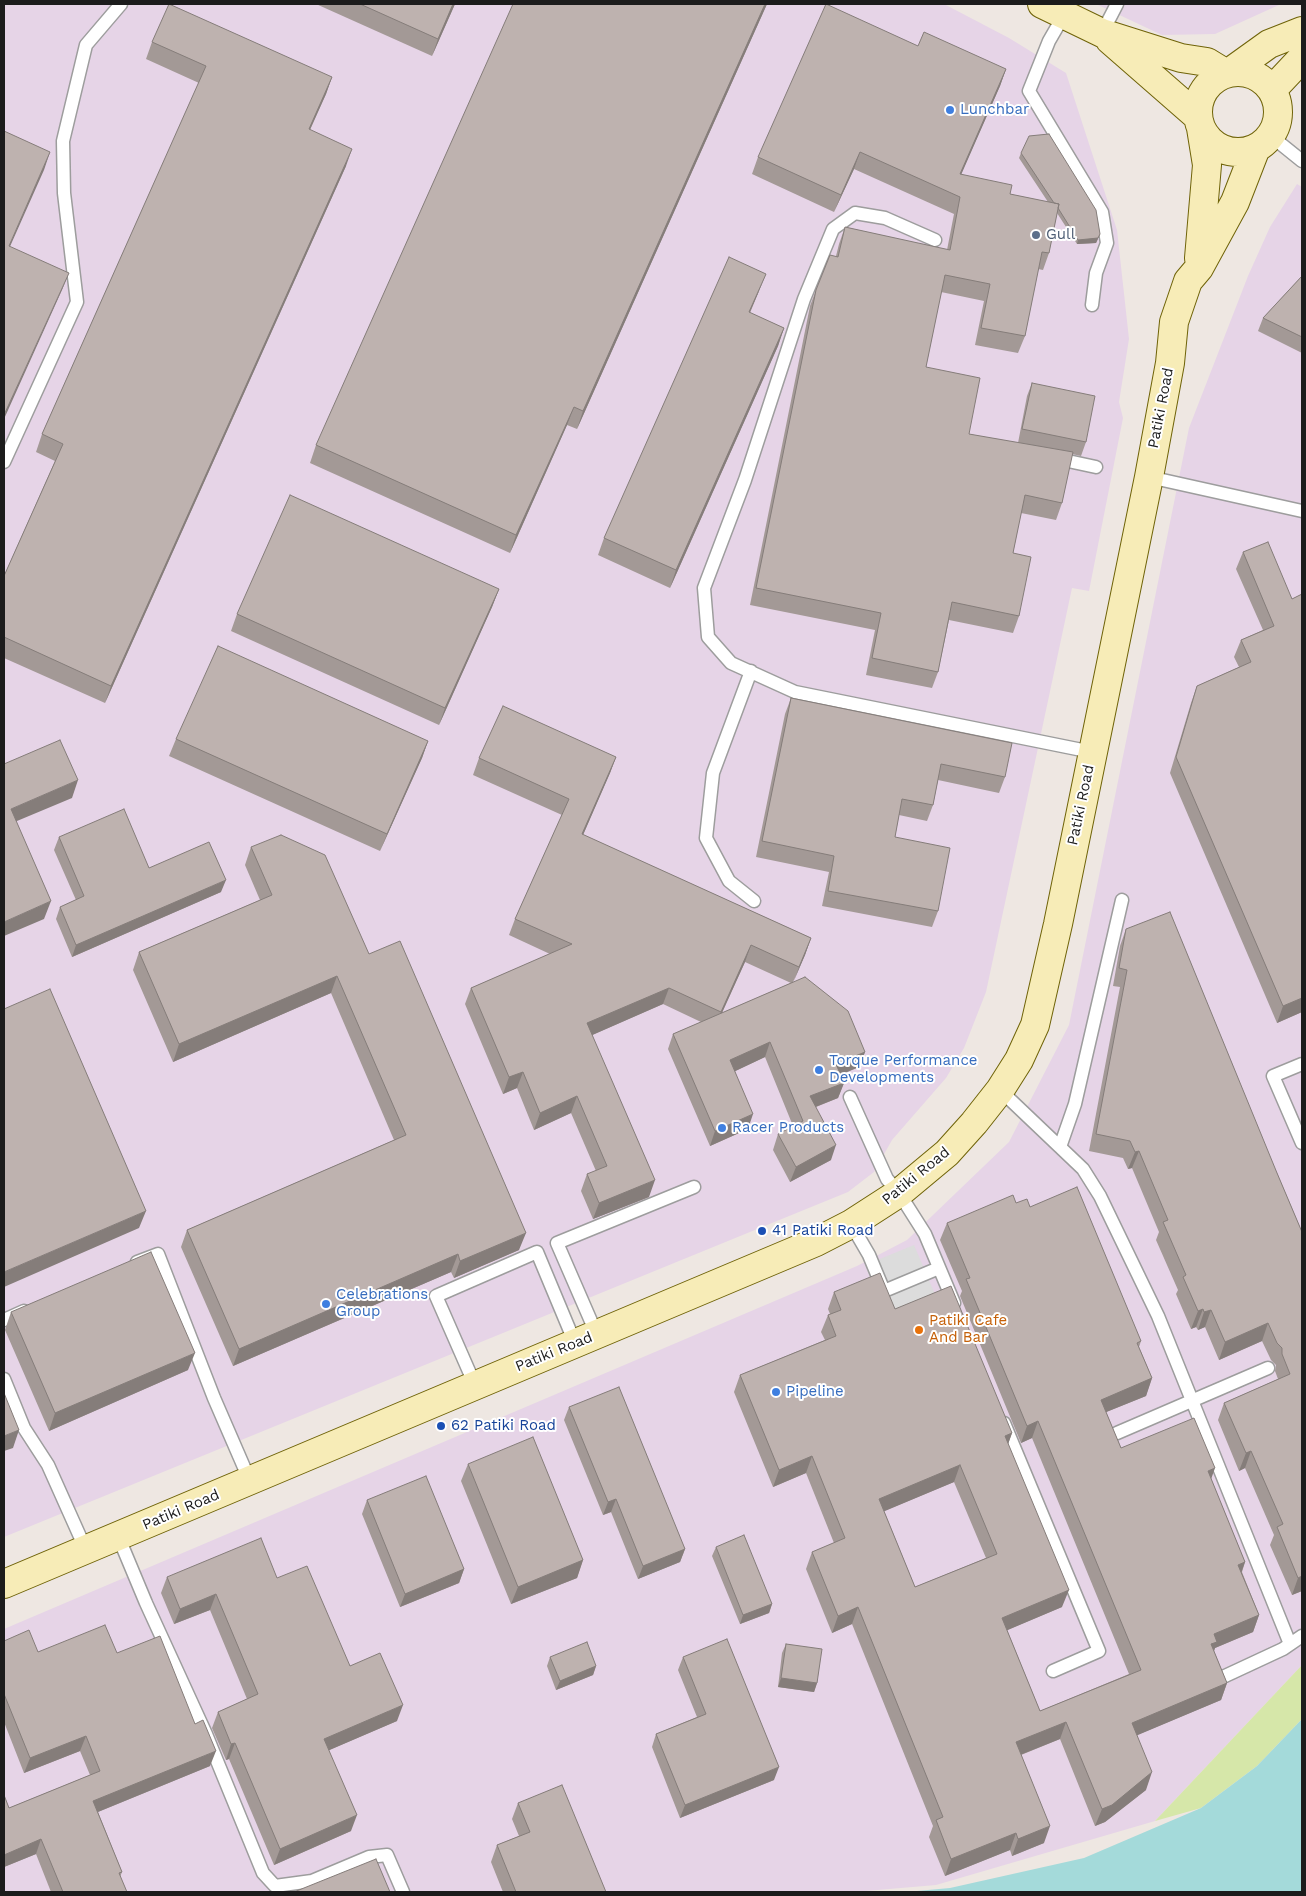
<!DOCTYPE html>
<html>
<head>
<meta charset="utf-8">
<style>
	body { margin:0 }
	#map { position:relative; width:1306px; height:1896px; overflow:hidden; background:#eee7e2; font-family:"Work Sans",sans-serif }
	canvas { display:block }
	.frame { position:absolute; inset:0; border:5px solid #1c1c1c; pointer-events:none }
</style>
</head>
<body>
<div id="map">
<canvas width="1306" height="1896"></canvas>
<div class="frame"></div>
</div>
<script>
const g = document.querySelector('canvas').getContext('2d');
g.lineJoin = 'round';
function fill(path, color) {
  g.fillStyle = color;
  g.fill(path, 'evenodd');
}
function toPath(rows) {
  const path = new Path2D();
  for (const r of rows) {
    if (r.length === 3) {
      path.moveTo(r[0] + r[2], r[1]);
      path.arc(r[0], r[1], r[2], 0, 2 * Math.PI);
      continue;
    }
    path.moveTo(r[0], r[1]);
    for (let i = 2; i < r.length; i += 2) path.lineTo(r[i], r[i + 1]);
  }
  return path;
}
function strokePath(path, color, width, dash) {
  g.strokeStyle = color;
  g.lineWidth = width;
  g.lineCap = dash ? 'butt' : 'round';
  g.setLineDash(dash || []);
  g.stroke(path);
}
function drawText(font, color, halo, rows, align = 'center') {
  g.font = font + ' "Work Sans",sans-serif';
  g.lineWidth = 4;
  g.setLineDash([]);
  g.textBaseline = 'middle';
  g.strokeStyle = halo;
  g.fillStyle = color;
  for (const [text, x, y, turn = 0] of rows) {
    g.save();
    g.translate(x, y);
    g.rotate((+turn || 0) * Math.PI / 180);
    g.textAlign = isNaN(turn) ? turn : align;
    if (halo) g.strokeText(text, 0, 0);
    g.fillText(text, 0, 0);
    g.restore();
  }
}
fill(toPath([
	[4,4,944,4,1009,38,1066,73,1117,230,1129,339,1119,402,1123,418,1089,591,1072,588,986,992,964,1048,946,1078,892,1140,874,1172,848,1192,794,1214,4,1537],
	[1096,4,1281,4,1215,34,1162,35],
	[1297,184,1302,187,1302,1665,1155,1821,936,1885,854,1892,4,1892,4,1629,857,1266,907,1240,1009,1142,1069,1025,1189,428,1248,276,1270,227]
]), '#e6d4e7');
fill(toPath([
	[1302,1665,1302,1719,1257,1766,1201,1808,1155,1821]
]), '#d6e7a9');
fill(toPath([
	[914,1245,937,1299,887,1319,865,1265]
]), '#dcdcdc');
fill(toPath([
	[1302,1719,1302,1892,906,1892,950,1888,1084,1858,1201,1808,1257,1766]
]), '#a4dada');
const service = toPath([
	[1064,15,1049,41,1029,91,1102,212,1107,243,1096,273,1092,305],
	[1102,33,1117,4],
	[1271,136,1302,161],
	[935,240,885,218,855,213,833,229,804,299,745,480,704,588,708,637,731,663,795,692,1092,752],
	[1054,458,1096,467],
	[4,462,77,302,64,193,63,141,86,45,121,4],
	[1149,477,1302,511],
	[751,671,713,773,706,838,729,881,754,901],
	[1302,1064,1273,1076,1302,1143],
	[1000,1090,1083,1169,1100,1196,1158,1316,1290,1644],
	[850,1097,887,1179,899,1193,925,1234,954,1303],
	[1060,1147,1075,1104,1122,900],
	[851,1224,869,1255,884,1291,939,1268],
	[137,1262,158,1254,214,1398,250,1481],
	[4,1320,24,1311],
	[597,1335,557,1243,694,1187],
	[4,1379,24,1428,48,1465,86,1550],
	[475,1385,436,1296,537,1252,575,1343],
	[1004,1423,1099,1651,1053,1671],
	[1117,1433,1268,1368],
	[118,1536,146,1603,206,1734,263,1873,275,1886,312,1881,369,1857,387,1855,403,1892],
	[1225,1676,1283,1649,1302,1636]
]);
const secondary = toPath([
	[1042,4,1102,33,1181,58,1207,62,1225,73],
	[1110,40,1197,116],
	[1230,72,1269,44,1302,31],
	[1238,112,40],
	[1272,90,1302,58],
	[1199,258,1207,165,1201,128],
	[4,1584,816,1242,851,1224,899,1193,947,1153,974,1123,1000,1090,1019,1060,1035,1025,1058,924,1149,477,1170,363,1174,322,1188,281,1199,268,1235,202,1256,148]
]);
strokePath(service, '#9d9d9d', 15);
strokePath(secondary, '#6f6308', 30);
strokePath(service, '#fff', 12);
strokePath(secondary, '#f7ecb7', 28);
fill(toPath([
	[316,4,455,4,432,56],
	[767,4,577,429,567,425,510,553,310,463,316,445],
	[152,42,332,77,326,94,310,130,346,166,105,703,4,658,4,576,55,461,36,452,42,434,199,83,146,59],
	[918,46,1006,69,1000,86,961,174,1010,194,1048,202,1019,158,1021,153,1098,239,1096,243,1077,244,1057,213,1049,253,1043,270,1038,269,1025,336,1018,353,975,345,984,301,941,292,926,367,969,434,1018,443,1027,396,1032,383,1086,442,1081,456,1072,454,1062,503,1056,520,1021,513,1013,553,1019,616,1013,633,949,620,938,672,932,688,866,675,875,630,750,605,810,306,816,290,836,256,839,244,845,227,947,250,954,214,854,169,834,212,752,174,758,157],
	[1302,276,1302,353,1258,331,1263,318],
	[759,291,750,313,784,328,778,346,670,588,598,555,604,538],
	[1243,552,1292,599,1302,594,1302,1012,1277,1023,1170,773,1191,703,1197,686,1239,667,1234,657,1241,640,1263,630,1236,569],
	[499,589,492,607,439,725,231,631,237,614],
	[791,698,1005,777,999,793,938,780,933,805,927,821,899,815,895,837,938,911,932,927,822,906,829,872,756,857,785,714],
	[176,739,428,741,422,758,380,851,169,756],
	[616,757,610,773,583,835,811,938,805,955,793,982,865,1052,859,1067,840,1075,844,1083,838,1098,816,1107,831,1160,790,1182,773,1150,778,1134,793,1126,765,1057,735,1071,748,1129,710,1146,668,1049,673,1034,701,1022,663,1004,592,1035,649,1197,593,1219,581,1191,587,1174,596,1171,571,1113,534,1130,517,1088,503,1094,465,1004,471,988,550,954,509,935,515,919,562,815,473,775,479,758],
	[745,962,791,983,722,1013],
	[59,837,149,868,221,892,72,957,56,919,60,907,76,900,54,850],
	[251,847,369,954,519,1250,454,1278,451,1272,233,1366,181,1247,187,1230,394,1140,331,993,173,1062,133,970,139,952,260,900,245,865],
	[1126,929,1277,1173,1302,1232,1302,1591,1292,1595,1270,1545,1274,1535,1245,1468,1239,1471,1218,1420,1224,1403,1278,1379,1275,1371,1276,1365,1271,1360,1262,1341,1219,1360,1205,1327,1198,1330,1196,1327,1191,1329,1176,1294,1178,1290,1156,1240,1159,1232,1132,1168,1128,1169,1123,1158,1089,1151,1120,987,1113,986,1120,946],
	[1016,1203,1030,1207,1141,1341,1139,1347,1152,1378,1146,1396,1106,1412,1121,1448,1211,1479,1245,1562,1242,1572,1259,1615,1253,1632,1215,1648,1214,1651,1227,1683,1221,1700,1137,1735,1146,1790,1105,1822,1095,1826,1060,1739,1021,1755,1044,1843,1012,1856,1010,1850,945,1876,929,1837,933,1826,852,1624,832,1633,806,1569,812,1552,834,1543,806,1473,773,1487,734,1392,740,1375,825,1340,821,1332,828,1315,830,1314,828,1309,834,1292,895,1309,1012,1433,1008,1444,1062,1607,1007,1630,1040,1711,1129,1674,1032,1438,1021,1443,960,1296,962,1291,940,1240,947,1223],
	[954,1482,986,1558,915,1587,884,1511],
	[11,1312,188,1370,49,1431,5,1330],
	[569,1407,685,1549,680,1562,638,1579,611,1512,603,1515,564,1420],
	[468,1464,583,1560,577,1578,511,1604,461,1481],
	[367,1500,464,1569,459,1583,400,1607,362,1514],
	[716,1547,772,1604,769,1613,740,1624,712,1556],
	[167,1577,277,1578,350,1666,397,1721,329,1750,351,1831,274,1865,229,1759,226,1760,212,1728,218,1712,247,1699,210,1610,174,1624,161,1593],
	[4,1641,38,1652,117,1653,210,1766,98,1812,122,1872,120,1877,127,1892,51,1892,36,1854,4,1867,4,1795,9,1808,90,1775,80,1751,24,1773,4,1722],
	[786,1644,817,1683,814,1692,778,1687,782,1653],
	[550,1657,596,1666,593,1675,556,1690,547,1666],
	[683,1657,774,1780,680,1818,652,1747,656,1734,697,1717,678,1670],
	[518,1803,606,1892,503,1892,491,1862,497,1845,519,1836,512,1819]
]), '#a39996');
fill(toPath([
	[453,4,455,4,432,56,438,39],
	[765,4,767,4,577,429,583,411],
	[1006,69,1000,86,954,191,960,174],
	[332,77,326,94,302,147,309,129],
	[352,149,346,166,105,703,111,686],
	[50,152,44,170,4,260,9,246],
	[860,152,854,169,834,212,841,195],
	[1100,234,1096,243,1077,244,1078,240],
	[69,273,62,290,4,419,4,415],
	[766,274,759,291,742,330,749,312],
	[784,328,778,346,670,588,676,570],
	[574,407,567,425,510,553,516,535],
	[499,589,492,607,439,725,445,708],
	[428,741,422,758,380,851,387,834],
	[616,757,610,773,576,851,582,834],
	[78,780,72,798,5,826,11,809],
	[226,880,221,892,72,957,76,945],
	[51,901,44,919,4,936,4,922],
	[811,938,805,955,793,983,799,967],
	[751,945,745,962,715,1028,721,1012],
	[337,976,331,993,173,1062,179,1044],
	[669,988,663,1004,581,1040,587,1023],
	[1302,998,1302,1012,1277,1023,1283,1006],
	[770,1042,765,1057,725,1076,730,1060],
	[865,1052,859,1067,830,1079,836,1064],
	[523,1072,517,1088,503,1094,509,1077],
	[844,1083,838,1098,805,1111,810,1096],
	[577,1096,571,1113,534,1130,540,1113],
	[753,1114,748,1129,710,1146,715,1131],
	[836,1145,831,1160,790,1182,796,1167],
	[1139,1151,1132,1168,1128,1169,1135,1152],
	[655,1180,649,1197,593,1219,599,1203],
	[146,1211,139,1228,4,1287,4,1272],
	[526,1233,519,1250,454,1278,460,1261],
	[458,1254,451,1272,233,1366,239,1349],
	[1203,1309,1196,1327,1191,1329,1198,1311],
	[1211,1310,1205,1327,1198,1330,1204,1312],
	[1268,1323,1262,1341,1219,1360,1225,1342],
	[195,1353,188,1370,49,1431,55,1413],
	[1152,1378,1146,1396,1094,1417,1101,1400],
	[1038,1421,1032,1438,1021,1443,1027,1426],
	[19,1430,13,1448,4,1451,4,1436],
	[1012,1433,1006,1450,1005,1436],
	[1251,1451,1245,1468,1239,1471,1246,1453],
	[812,1456,806,1473,773,1487,779,1470],
	[960,1465,954,1482,873,1516,879,1499],
	[1215,1468,1209,1485,1208,1471],
	[616,1499,611,1512,603,1515,608,1502],
	[685,1549,680,1562,638,1579,643,1566],
	[583,1560,577,1578,511,1604,518,1587],
	[1245,1562,1239,1579,1238,1565],
	[464,1569,459,1583,400,1607,405,1594],
	[1302,1576,1302,1591,1292,1595,1298,1578],
	[1069,1590,1062,1607,996,1635,1002,1618],
	[216,1594,210,1610,174,1624,180,1609],
	[772,1604,769,1613,740,1624,743,1615],
	[858,1607,852,1624,832,1633,838,1616],
	[1259,1615,1253,1632,1215,1648,1211,1659,1205,1661,1214,1634],
	[596,1666,593,1675,556,1690,560,1681],
	[781,1678,817,1683,814,1692,778,1687],
	[1227,1683,1221,1700,1126,1740,1132,1723],
	[403,1705,397,1721,318,1755,324,1739],
	[1066,1722,1060,1739,1010,1759,1016,1742],
	[86,1736,80,1751,24,1773,30,1758],
	[235,1743,229,1759,226,1760,231,1744],
	[216,1751,210,1766,88,1816,93,1801],
	[779,1767,774,1780,680,1818,685,1805],
	[1152,1772,1146,1790,1105,1822,1095,1826,1102,1809],
	[357,1815,351,1831,274,1865,280,1849],
	[1050,1826,1044,1843,1012,1856,1018,1839],
	[1016,1833,1010,1850,945,1876,951,1859],
	[41,1839,36,1854,4,1867,4,1855]
]), '#857d7a');
const building = toPath([
	[169,4,332,77,309,129,352,149,111,686,4,637,4,576,63,444,42,434,206,66,152,42,169,4],
	[360,4,453,4,438,39,360,4],
	[513,4,765,4,583,411,574,407,516,535,316,445,513,4],
	[826,4,918,46,924,32,1006,69,960,174,1012,185,1010,194,1059,204,1049,253,1042,252,1025,336,981,328,990,284,945,275,926,367,980,378,969,434,1073,452,1062,503,1025,495,1013,553,1031,557,1019,616,952,602,938,672,872,658,881,613,756,588,816,290,830,255,838,257,845,227,950,250,960,197,860,152,841,195,758,157,826,4],
	[4,131,50,152,9,246,69,273,4,415,4,131],
	[1049,134,1096,210,1100,234,1098,238,1078,240,1058,208,1059,204,1054,203,1021,153,1029,136,1049,134],
	[729,257,766,274,749,312,784,328,676,570,604,538,729,257],
	[1302,276,1302,337,1263,318,1302,276],
	[1032,383,1095,396,1086,442,1022,429,1032,383],
	[290,495,499,589,445,708,237,614,290,495],
	[1268,542,1292,599,1302,594,1302,998,1283,1006,1176,757,1197,686,1251,662,1241,640,1274,626,1243,552,1268,542],
	[218,646,428,741,387,834,176,739,218,646],
	[791,698,1012,743,1005,777,941,764,933,805,902,799,895,837,950,848,938,911,828,891,834,856,762,841,791,698],
	[503,706,616,757,582,834,811,938,799,967,751,945,721,1012,669,988,587,1023,655,1180,599,1203,587,1174,607,1166,577,1096,540,1113,523,1072,509,1077,471,988,572,944,515,919,569,799,479,758,503,706],
	[60,740,78,780,11,809,51,901,4,922,4,764,60,740],
	[124,809,149,868,209,842,226,880,76,945,60,907,84,896,59,837,124,809],
	[281,835,325,855,369,954,400,941,526,1233,460,1261,458,1254,239,1349,187,1230,406,1135,337,976,179,1044,139,952,272,895,251,847,281,835],
	[1170,912,1277,1173,1302,1232,1302,1576,1298,1578,1277,1527,1283,1524,1251,1451,1246,1453,1224,1403,1290,1374,1282,1354,1282,1348,1277,1343,1268,1323,1225,1342,1211,1310,1204,1312,1203,1309,1198,1311,1183,1277,1186,1275,1163,1222,1168,1220,1139,1151,1135,1152,1130,1141,1096,1134,1127,970,1119,968,1126,929,1170,912],
	[805,977,848,1011,865,1052,836,1064,844,1083,810,1096,836,1145,796,1167,778,1134,803,1121,770,1042,730,1060,753,1114,715,1131,673,1034,805,977],
	[50,989,146,1211,4,1272,4,1009,50,989],
	[1077,1187,1141,1341,1137,1343,1152,1378,1101,1400,1121,1448,1194,1418,1215,1468,1208,1471,1245,1562,1238,1565,1259,1615,1214,1634,1217,1642,1211,1644,1227,1683,1132,1723,1152,1772,1112,1805,1102,1809,1066,1722,1016,1742,1050,1826,1018,1839,1016,1833,951,1859,936,1820,943,1817,858,1607,838,1616,812,1552,845,1538,812,1456,779,1470,740,1375,836,1336,828,1315,841,1310,834,1292,880,1273,895,1309,951,1286,1012,1433,1005,1436,1069,1590,1002,1618,1040,1711,1141,1670,1038,1421,1027,1426,966,1279,970,1278,947,1223,1013,1195,1016,1203,1027,1199,1030,1207,1077,1187],
	[960,1465,997,1554,915,1587,879,1499,960,1465],
	[151,1252,195,1353,55,1413,11,1312,151,1252],
	[619,1387,685,1549,643,1566,616,1499,608,1502,569,1407,619,1387],
	[4,1393,19,1430,4,1436,4,1393],
	[533,1437,583,1560,518,1587,468,1464,533,1437],
	[426,1476,464,1569,405,1594,367,1500,426,1476],
	[744,1535,772,1604,743,1615,716,1547,744,1535],
	[261,1538,277,1578,307,1566,350,1666,380,1653,403,1705,324,1739,357,1815,280,1849,235,1743,231,1744,218,1712,258,1694,216,1594,180,1609,167,1577,261,1538],
	[105,1625,117,1653,160,1636,195,1724,203,1720,216,1751,93,1801,122,1872,119,1873,127,1892,63,1892,41,1839,4,1855,4,1795,9,1808,100,1771,86,1736,30,1758,4,1694,4,1641,29,1630,38,1652,105,1625],
	[727,1639,779,1767,685,1805,656,1734,706,1714,683,1657,727,1639],
	[587,1642,596,1666,560,1681,550,1657,587,1642],
	[786,1644,822,1649,817,1683,781,1678,786,1644],
	[562,1785,606,1892,516,1892,497,1845,530,1832,518,1803,562,1785],
	[376,1859,390,1892,294,1892,376,1859]
]);
fill(building, '#beb2af');
strokePath(building, '#857d7a', 1);
for (const [x, y, r, color] of [
	[950,110,5,"#3f7fe0"],
	[1036,235,5,"#5c6f8a"],
	[819,1070,5,"#3f7fe0"],
	[722,1128,5,"#3f7fe0"],
	[762,1231,5,"#1a4fb4"],
	[326,1304,5,"#3f7fe0"],
	[919,1330,5,"#e8710a"],
	[776,1392,5,"#3f7fe0"],
	[441,1426,5,"#1a4fb4"]
]) {
  const dot = new Path2D();
  dot.arc(x, y, r, 0, 2 * Math.PI);
  g.fillStyle = color;
  g.fill(dot);
  strokePath(dot, '#fff', 2);
}
drawText('15px', '#366cbe', '#fff', [
	["Lunchbar",960,110],
	["Torque Performance",829,1061],
	["Developments",829,1078],
	["Racer Products",732,1128],
	["Celebrations",336,1295],
	["Group",336,1312],
	["Pipeline",786,1392]
], 'left');
drawText('15px', '#4e5e75', '#fff', [
	["Gull",1046,235]
], 'left');
drawText('15px', '#1c1c1c', '#fff', [
	["Patiki Road",1161,408,-79],
	["Patiki Road",1081,805,-78],
	["Patiki Road",916,1176,-39],
	["Patiki Road",554,1352,-22],
	["Patiki Road",181,1510,-23]
]);
drawText('15px', '#164399', '#fff', [
	["41 Patiki Road",772,1231],
	["62 Patiki Road",451,1426]
], 'left');
drawText('15px', '#c56008', '#fff', [
	["Patiki Cafe",929,1321],
	["And Bar",929,1338]
], 'left');
</script>
</body>
</html>
